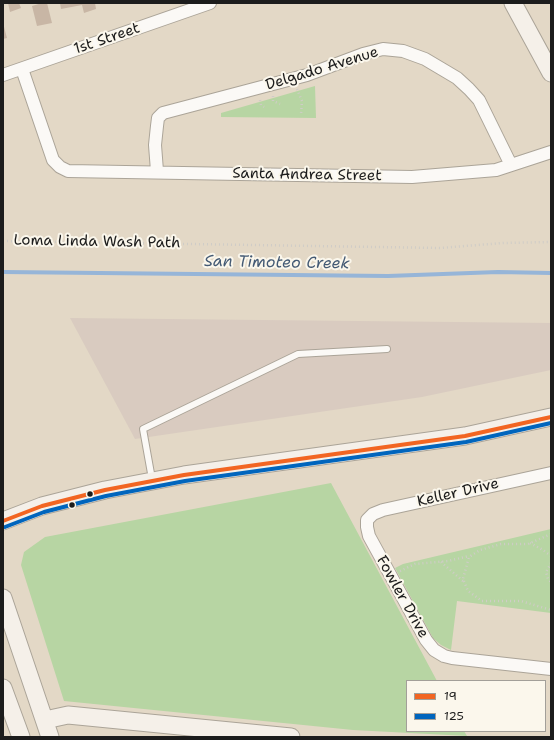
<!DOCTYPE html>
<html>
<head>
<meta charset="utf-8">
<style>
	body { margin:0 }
	#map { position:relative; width:554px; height:740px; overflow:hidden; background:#e3d8c6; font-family:"Shantell Sans",sans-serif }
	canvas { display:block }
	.frame { position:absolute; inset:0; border:4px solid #1c1c1c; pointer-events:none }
	.legend { position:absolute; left:406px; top:680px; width:140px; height:52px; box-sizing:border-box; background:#fbf7ec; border:1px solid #a29f99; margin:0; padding:5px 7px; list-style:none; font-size:12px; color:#1c1c1c }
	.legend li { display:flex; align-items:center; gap:8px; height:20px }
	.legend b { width:20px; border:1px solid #a29f99 }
</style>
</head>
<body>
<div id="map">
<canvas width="554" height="740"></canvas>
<div class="frame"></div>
<ul class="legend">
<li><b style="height:5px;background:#f26522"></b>19</li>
<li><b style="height:5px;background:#0065bd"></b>125</li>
</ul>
</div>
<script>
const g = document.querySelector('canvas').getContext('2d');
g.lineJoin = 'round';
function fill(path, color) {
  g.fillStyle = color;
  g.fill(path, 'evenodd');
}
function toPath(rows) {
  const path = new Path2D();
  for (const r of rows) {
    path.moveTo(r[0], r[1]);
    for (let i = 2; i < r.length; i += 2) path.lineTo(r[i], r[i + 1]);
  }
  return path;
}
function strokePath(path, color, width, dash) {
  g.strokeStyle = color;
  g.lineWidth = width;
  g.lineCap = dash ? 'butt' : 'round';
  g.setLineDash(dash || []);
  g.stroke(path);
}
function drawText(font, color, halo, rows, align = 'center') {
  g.font = font + ' "Shantell Sans",sans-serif';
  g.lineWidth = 4;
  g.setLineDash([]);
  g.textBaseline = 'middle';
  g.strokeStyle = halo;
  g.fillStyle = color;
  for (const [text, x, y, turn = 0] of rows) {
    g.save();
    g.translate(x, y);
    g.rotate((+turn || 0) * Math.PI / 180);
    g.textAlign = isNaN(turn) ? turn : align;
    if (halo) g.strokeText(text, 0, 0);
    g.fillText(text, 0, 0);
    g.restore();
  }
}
fill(toPath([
	[70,318,551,323,551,370,422,397,135,439]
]), '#d9cbc0');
fill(toPath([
	[315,86,316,118,221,117,221,113],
	[331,483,437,681,407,681,407,731,464,731,467,736,353,730,64,701,21,565,24,552,45,537],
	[551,529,551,613,457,601,451,650,441,645,433,638,395,568,403,564]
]), '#b7d5a3');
strokePath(toPath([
	[3,272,388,276,498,272,551,273]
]), '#96b5d8', 4);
fill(toPath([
	[8,3,19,3,21,8,10,12],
	[42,3,47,3,52,23,37,26,32,6],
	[60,3,95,3,96,9,84,13,82,5,61,9],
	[3,23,7,38,3,39]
]), '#c8b6a5');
const lane = toPath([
	[152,479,143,429,298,354,387,349]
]);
const street = toPath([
	[22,69,53,160,60,167,68,171,412,177,496,170,551,152],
	[3,75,210,3],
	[157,171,155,145,157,126,158,118,163,113,307,75,363,54,383,49,403,51,425,59,457,78,469,89,479,100,511,165],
	[551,473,383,510,373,514,367,520,367,527,369,536,426,640,434,650,444,656,452,658,551,669]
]);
const secondary = toPath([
	[513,3,551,73],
	[3,521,42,506,105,490,184,475,465,436,551,417],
	[3,598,50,737],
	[3,688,21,737],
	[45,720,68,715,291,737]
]);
strokePath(lane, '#aba498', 8);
strokePath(street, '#aba498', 14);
strokePath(secondary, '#aba498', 19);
strokePath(toPath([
	[297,89,302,101,301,114],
	[273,96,273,101,280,104],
	[260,100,261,105,264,107],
	[3,241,440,248,503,243,551,242],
	[551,534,528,544,501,544,480,550,469,557,463,579,468,591,482,601,521,601,551,610],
	[530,543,543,550,551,556],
	[441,562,463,581],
	[551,563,546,572,548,579,551,582],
	[400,571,415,564,448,561,469,556]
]), '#cfccc7', 2.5, [1, 3]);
strokePath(lane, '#fbf9f6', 6);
strokePath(street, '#fbf9f6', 12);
strokePath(secondary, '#f5f0e9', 17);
strokePath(toPath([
	[3,521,42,506,105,490,184,475,465,436,551,417]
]), '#f26522', 4);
strokePath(toPath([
	[5,527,44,512,106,496,185,481,466,442,551,423]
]), '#0065bd', 4);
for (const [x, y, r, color] of [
	[90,494,3.5,"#1c1c1c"],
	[72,505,3.5,"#1c1c1c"]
]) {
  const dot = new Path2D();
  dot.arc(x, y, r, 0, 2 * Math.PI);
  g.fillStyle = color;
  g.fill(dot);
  strokePath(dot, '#fbf7ec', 1.5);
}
drawText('15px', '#1c1c1c', '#fbf7ec', [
	["1st Street",107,39,-19],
	["Delgado Avenue",322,69,-17],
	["Santa Andrea Street",307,175,1],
	["Loma Linda Wash Path",97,242,1],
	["Keller Drive",458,493,-13],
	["Fowler Drive",402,597,61]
]);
drawText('italic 16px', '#445a74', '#fbf7ec', [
	["San Timoteo Creek",277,263,1]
]);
</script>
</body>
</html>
